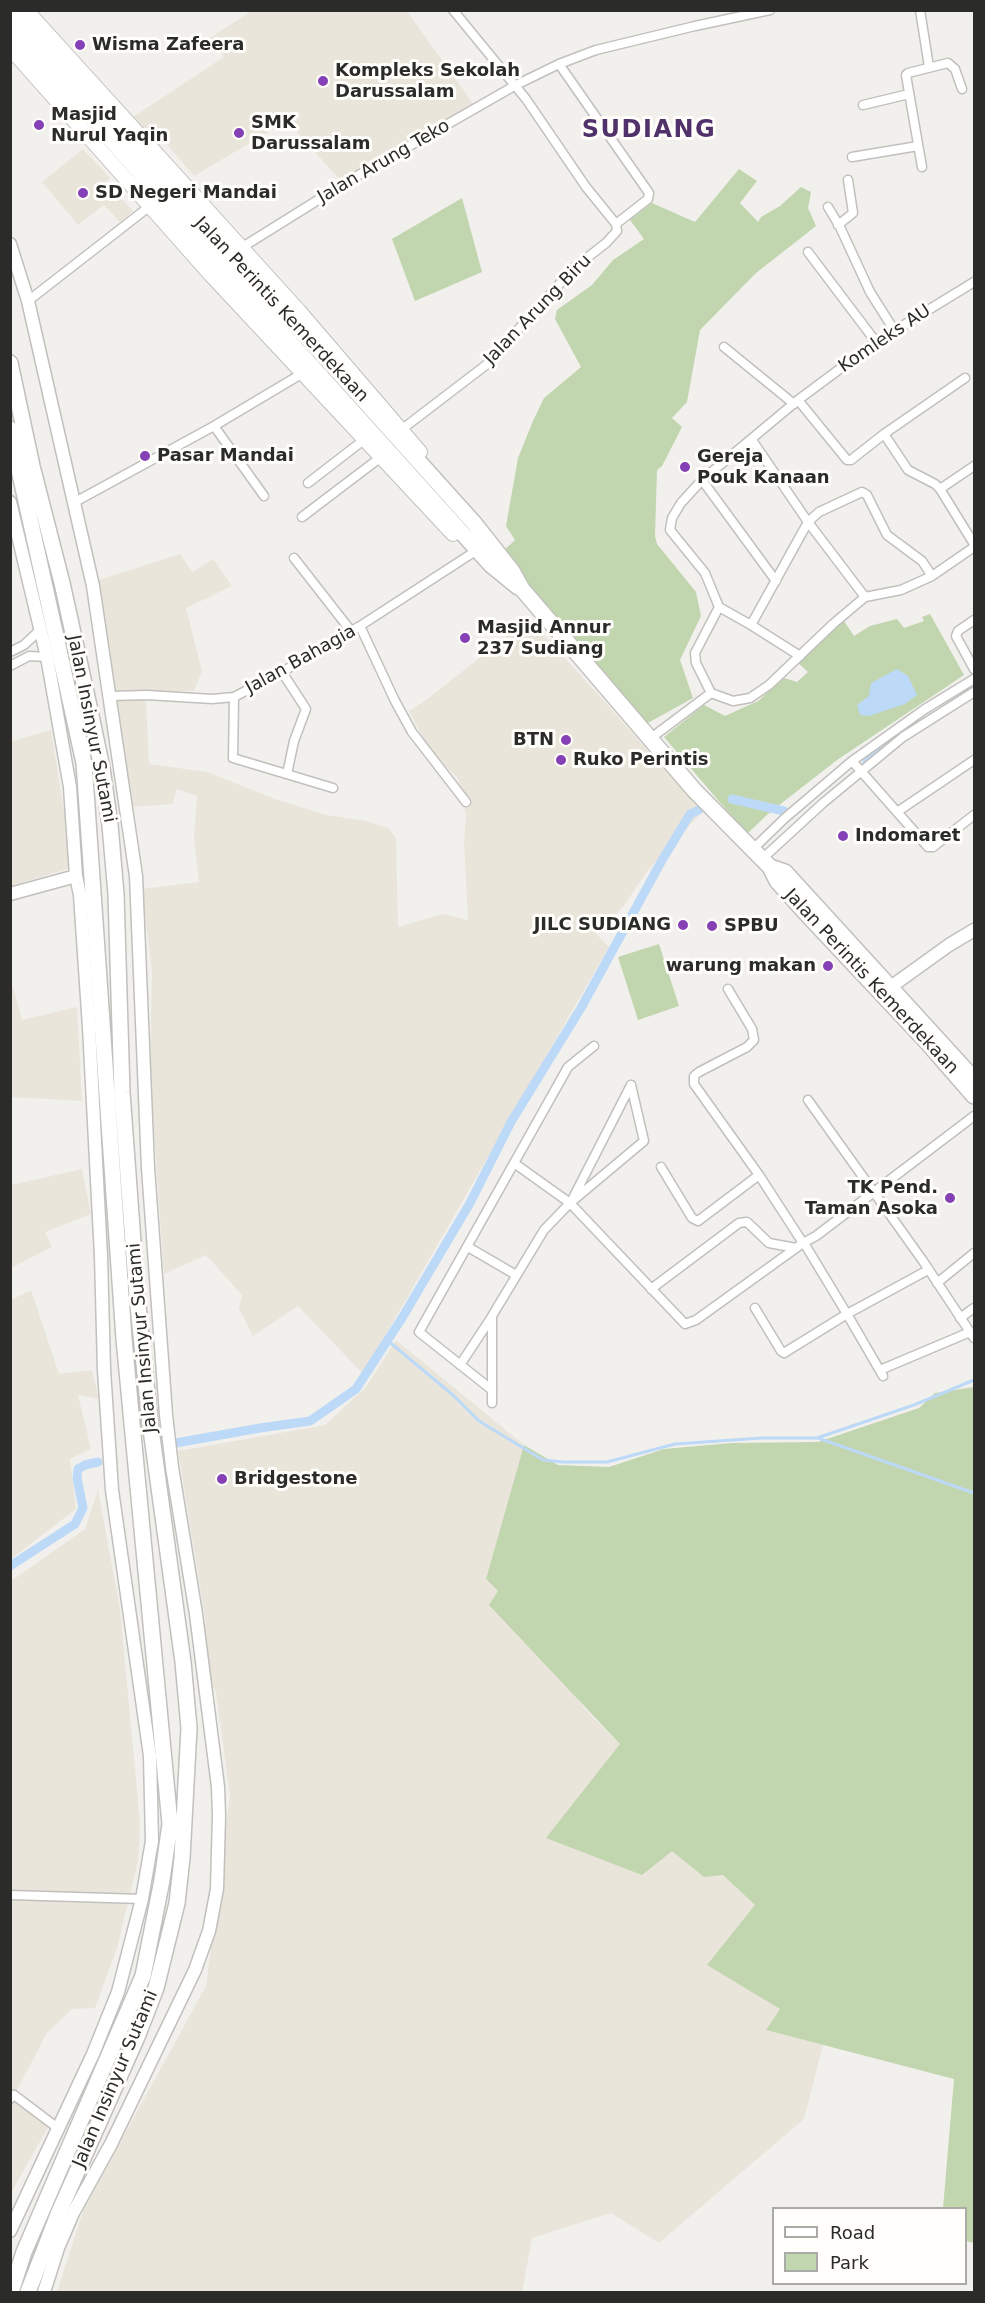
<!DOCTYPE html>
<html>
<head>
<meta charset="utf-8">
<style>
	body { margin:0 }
	#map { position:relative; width:985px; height:2303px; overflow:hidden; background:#f2f0ed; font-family:"DejaVu Sans",sans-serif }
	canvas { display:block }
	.frame { position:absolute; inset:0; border:12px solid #2b2b2a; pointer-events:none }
	.legend { position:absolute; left:772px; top:2207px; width:195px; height:78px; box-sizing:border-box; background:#fffefa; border:2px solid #aaaaa7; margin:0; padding:8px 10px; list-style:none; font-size:18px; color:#2b2b2a }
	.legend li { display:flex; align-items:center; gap:12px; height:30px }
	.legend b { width:30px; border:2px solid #aaaaa7 }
</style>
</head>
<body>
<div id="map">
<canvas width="985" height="2303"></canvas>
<div class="frame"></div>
<ul class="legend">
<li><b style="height:8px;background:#fff"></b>Road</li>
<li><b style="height:16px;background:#c1d5ae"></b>Park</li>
</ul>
</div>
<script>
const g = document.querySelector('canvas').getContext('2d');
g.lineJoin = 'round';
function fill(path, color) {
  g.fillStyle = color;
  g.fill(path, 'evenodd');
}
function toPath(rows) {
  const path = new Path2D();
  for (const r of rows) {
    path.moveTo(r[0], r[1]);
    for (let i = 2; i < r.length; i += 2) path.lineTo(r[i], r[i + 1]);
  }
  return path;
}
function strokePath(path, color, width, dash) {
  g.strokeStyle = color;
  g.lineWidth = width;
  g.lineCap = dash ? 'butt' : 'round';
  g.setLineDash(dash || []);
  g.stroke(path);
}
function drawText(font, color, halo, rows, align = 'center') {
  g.font = font + ' "DejaVu Sans",sans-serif';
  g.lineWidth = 6;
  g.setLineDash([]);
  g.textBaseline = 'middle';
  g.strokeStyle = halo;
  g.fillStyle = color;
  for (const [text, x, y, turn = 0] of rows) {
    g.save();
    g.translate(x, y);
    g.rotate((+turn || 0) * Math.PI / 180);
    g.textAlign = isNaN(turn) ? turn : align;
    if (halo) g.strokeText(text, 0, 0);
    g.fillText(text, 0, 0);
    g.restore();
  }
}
fill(toPath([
	[253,10,407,11,474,105,340,180,287,121,194,176,165,142,158,146,130,119,224,57,210,38],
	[83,149,110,178,106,182,133,211,120,222,104,205,78,225,42,182],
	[180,554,192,572,213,559,232,586,186,608,202,671,194,691,115,691,96,581],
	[529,619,596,692,702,812,648,870,623,907,596,934,609,947,363,1374,298,1306,253,1336,239,1309,242,1295,206,1255,164,1274,150,1076,152,971,142,889,199,882,194,838,197,796,177,789,172,804,132,807,115,700,146,701,149,764,207,772,275,799,326,815,366,821,388,828,396,838,398,927,443,914,468,920,464,842,466,815,458,778,430,752,409,711,426,700],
	[51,730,73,867,11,886,10,742],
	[10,976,22,1020,77,1007,82,1101,11,1097],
	[82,1169,91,1214,45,1232,52,1247,11,1268,11,1185],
	[31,1290,59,1374,92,1370,99,1399,78,1395,91,1449,70,1459,76,1509,11,1559,11,1300],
	[396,1340,524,1445,486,1579,498,1591,585,1709,620,1744,672,1850,704,1876,723,1875,755,1905,781,2009,767,2030,823,2045,804,2119,659,2243,611,2213,532,2238,522,2292,57,2292,84,2208,206,1986,230,1795,216,1692,208,1677,204,1626,206,1624,178,1451,325,1425,365,1388],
	[98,1490,120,1609,140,1823,138,1862,117,1948,95,2008,72,2009,47,2033,17,2090,52,2120,11,2193,11,1581,85,1529]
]), '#e9e5db');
fill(toPath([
	[739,169,757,181,740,203,758,222,761,217,780,206,801,187,811,192,808,208,816,226,756,273,700,330,687,402,672,418,682,427,662,466,657,470,655,536,657,544,696,592,701,616,680,660,693,698,646,724,501,553,515,540,506,526,518,458,533,421,544,398,581,367,555,319,557,310,592,285,613,260,644,239,630,220,652,203,695,222],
	[462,198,482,272,415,301,392,239],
	[930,614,964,675,837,760,769,813,747,834,664,737,704,705,725,716,758,701,784,678,797,682,808,672,796,661,842,618,854,636,870,626,897,619,904,628,924,621,922,617],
	[659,944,679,1006,638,1020,618,957],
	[974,1387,974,2243,966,2241,966,2208,943,2208,954,2079,766,2030,780,2009,707,1965,755,1905,723,1875,704,1877,672,1851,642,1875,546,1838,620,1744,489,1605,498,1591,486,1579,524,1445,558,1465,609,1467,664,1449,732,1443,818,1442,919,1408,935,1393]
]), '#c1d5ae');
fill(toPath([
	[897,669,908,676,917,695,905,704,869,716,860,715,857,705,869,696,871,683]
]), '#bdd9f8');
strokePath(toPath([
	[387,1340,454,1396,479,1421,543,1460,563,1462,607,1462,675,1444,762,1438,817,1438,914,1405,974,1380],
	[818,1438,974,1493]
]), '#bdd9f8', 3);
strokePath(toPath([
	[867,762,896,739],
	[732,799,784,811],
	[170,1444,260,1428,310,1421,356,1389,402,1318,470,1203,511,1122,581,1008,661,862,690,814,699,810],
	[10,1566,75,1524,83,1508,77,1478,78,1469,85,1465,98,1462]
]), '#bdd9f8', 9);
const street = toPath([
	[920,10,929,67],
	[559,64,649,193,648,199,616,224],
	[863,105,909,94],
	[852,157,918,146],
	[922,167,906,75,908,73,948,63,955,69,962,89],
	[828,207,840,227,870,292,894,330],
	[838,225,853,213,848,180],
	[241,248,350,180,516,85,559,64,596,50,695,26,770,10],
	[808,252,876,342],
	[28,301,150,206],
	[724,347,794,404],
	[798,400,847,460,851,460,884,434,908,470,935,484,940,489,974,466],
	[214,426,264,496],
	[401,430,486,365,574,268,606,243,617,231,616,224,586,187,526,99,453,10],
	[884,434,965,378],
	[752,440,808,522,865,597],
	[702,480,776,581],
	[308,483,365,439],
	[940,489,974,544],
	[75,502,214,426,303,373],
	[302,517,381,457],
	[294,558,351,631],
	[932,576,974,547],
	[974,620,958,631,956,636,974,669],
	[751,625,800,656],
	[360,626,395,701,412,732,466,802],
	[10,652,24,645,41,629],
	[10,666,29,656,47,657],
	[282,672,306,709,294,741,287,774],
	[711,693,733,701,750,698,769,685,833,624,865,597,901,590,932,576,922,561,887,535,867,495,862,492,819,512,808,522,751,625,719,607,705,573,670,530,672,518,681,503,702,480,798,400,876,342,974,282],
	[110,696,147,695,212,699,234,697,282,672,360,626,471,554],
	[234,697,233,758,333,788],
	[651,738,711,693,696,663,695,653,719,607],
	[852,761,928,847,933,847,974,815],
	[897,812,974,760],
	[752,850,785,818,852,761,925,709,974,679],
	[762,859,823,803,903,737,974,692],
	[728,989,752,1029,754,1040,747,1047,699,1072,694,1076,694,1084,759,1175,803,1243,816,1236,974,1116],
	[808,1100,923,1261,974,1338],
	[514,1163,570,1203,685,1324,696,1320,803,1243],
	[661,1167,692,1218,698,1221,759,1175],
	[572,1200,631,1085],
	[468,1247,516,1275],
	[937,1283,974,1253],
	[651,1289,739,1223,747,1222,769,1243,796,1248],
	[755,1308,781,1351,784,1353,847,1314,804,1243],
	[960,1318,974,1308],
	[460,1365,491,1318],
	[880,1370,970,1332],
	[883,1376,847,1314,928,1270],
	[492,1390,419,1332,568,1067,594,1046],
	[492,1403,492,1316,544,1230,570,1203,644,1141,631,1085],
	[10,1895,142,1899],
	[10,2099,14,2095,59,2129]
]);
const secondary = toPath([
	[10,244,28,301,93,586,136,876,148,1168,166,1415,172,1467,196,1614,218,1787,219,1816,217,1889,209,1931,195,1970,111,2144,73,2213,58,2248,44,2292],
	[10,502,47,657,70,787,76,876,80,895,89,1027,101,1256,104,1370,112,1490,150,1756,152,1841,142,1899,118,1992,93,2054,10,2231],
	[10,894,76,876],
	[885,991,949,945,974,930]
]);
const primary = toPath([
	[26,10,299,311,420,452],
	[10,48,210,274,453,534]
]);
const highway = toPath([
	[10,12,52,54,226,252,315,346,474,523,512,571,522,589,694,790,770,867,777,881,803,910,927,1042,974,1096],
	[10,31,99,126,217,261,491,565,518,587],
	[10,363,32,466,62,583,89,706,102,768,110,825,116,894,122,1093,137,1296,150,1422,183,1662,189,1728,182,1858,177,1903,156,1988,137,2037,59,2212,28,2292],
	[10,429,84,763,124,1339,170,1824,162,1880,143,1976,24,2252,11,2292],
	[770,867,785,872,974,1079]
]);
strokePath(street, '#c1c0bd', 11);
strokePath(secondary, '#c1c0bd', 15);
strokePath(primary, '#c1c0bd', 16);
strokePath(highway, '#c1c0bd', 18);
strokePath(street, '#fff', 8);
strokePath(secondary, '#fff', 12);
strokePath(primary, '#fff', 14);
strokePath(highway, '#fff', 15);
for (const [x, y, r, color] of [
	[80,45,6,"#8440b4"],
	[323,81,6,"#8440b4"],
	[39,125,6,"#8440b4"],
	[239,133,6,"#8440b4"],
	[83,193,6,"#8440b4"],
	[145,456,6,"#8440b4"],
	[685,467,6,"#8440b4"],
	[465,638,6,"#8440b4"],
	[566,740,6,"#8440b4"],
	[561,760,6,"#8440b4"],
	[843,836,6,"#8440b4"],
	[683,925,6,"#8440b4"],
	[712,926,6,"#8440b4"],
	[828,966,6,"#8440b4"],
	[950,1198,6,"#8440b4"],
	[222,1479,6,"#8440b4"]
]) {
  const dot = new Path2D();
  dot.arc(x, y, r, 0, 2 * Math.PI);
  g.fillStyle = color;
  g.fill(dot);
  strokePath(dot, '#fffefa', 2);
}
drawText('bold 18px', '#2b2b2a', '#fffefa', [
	["Wisma Zafeera",92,45],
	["Kompleks Sekolah",335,71],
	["Darussalam",335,92],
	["Masjid",51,115],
	["Nurul Yaqin",51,136],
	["SMK",251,123],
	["Darussalam",251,144],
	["SD Negeri Mandai",95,193],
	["Pasar Mandai",157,456],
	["Gereja",697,457],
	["Pouk Kanaan",697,478],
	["Masjid Annur",477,628],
	["237 Sudiang",477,649],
	["BTN",554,740,"right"],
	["Ruko Perintis",573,760],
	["Indomaret",855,836],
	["JILC SUDIANG",671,925,"right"],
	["SPBU",724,926],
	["warung makan",816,966,"right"],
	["TK Pend.",938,1188,"right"],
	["Taman Asoka",938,1209,"right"],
	["Bridgestone",234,1479]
], 'left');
drawText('18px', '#2b2b2a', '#fffefa', [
	["Jalan Arung Teko",384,162,-30],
	["Jalan Perintis Kemerdekaan",281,310,47],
	["Jalan Arung Biru",538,310,-46],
	["Komleks AU",885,339,-34],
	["Jalan Bahagia",301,660,-29],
	["Jalan Insinyur Sutami",91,729,79],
	["Jalan Perintis Kemerdekaan",871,982,47],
	["Jalan Insinyur Sutami",143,1338,-95],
	["Jalan Insinyur Sutami",116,2079,-67]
]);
g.letterSpacing = '1.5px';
drawText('bold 24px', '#51316a', '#fffefa', [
	["SUDIANG",649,131]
]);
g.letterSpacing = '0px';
</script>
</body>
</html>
